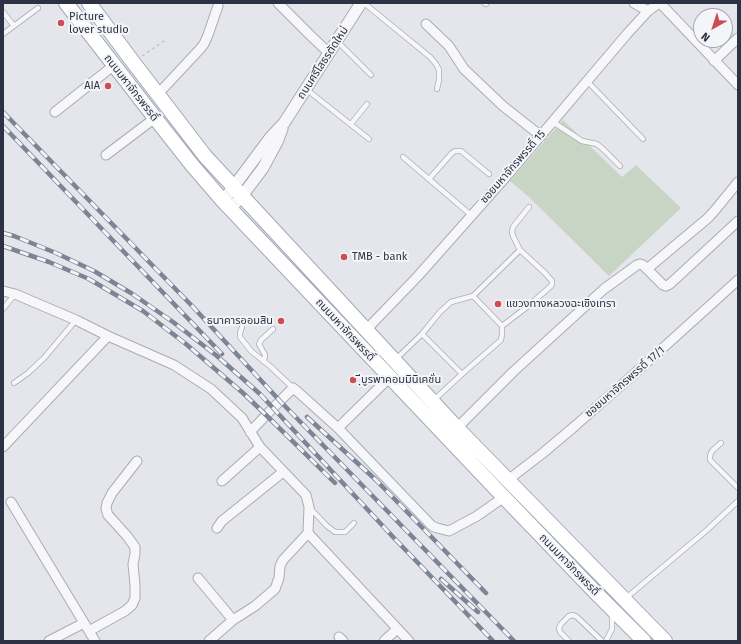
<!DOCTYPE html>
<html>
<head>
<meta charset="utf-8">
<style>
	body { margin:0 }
	#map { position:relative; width:741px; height:644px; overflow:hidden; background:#e4e6eb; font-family:"Fira Sans",sans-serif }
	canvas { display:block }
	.frame { position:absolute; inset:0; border:4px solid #2c3244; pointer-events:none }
	.north { position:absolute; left:693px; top:8px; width:40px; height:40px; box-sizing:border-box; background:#f4f5f9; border:1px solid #a4a7b1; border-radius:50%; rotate:219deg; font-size:11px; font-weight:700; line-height:16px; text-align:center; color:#2c3244 }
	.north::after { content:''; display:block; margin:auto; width:14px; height:18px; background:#cc4d55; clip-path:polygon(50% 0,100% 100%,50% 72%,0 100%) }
</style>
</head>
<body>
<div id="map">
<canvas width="741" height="644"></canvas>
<div class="frame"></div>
<div class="north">N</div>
</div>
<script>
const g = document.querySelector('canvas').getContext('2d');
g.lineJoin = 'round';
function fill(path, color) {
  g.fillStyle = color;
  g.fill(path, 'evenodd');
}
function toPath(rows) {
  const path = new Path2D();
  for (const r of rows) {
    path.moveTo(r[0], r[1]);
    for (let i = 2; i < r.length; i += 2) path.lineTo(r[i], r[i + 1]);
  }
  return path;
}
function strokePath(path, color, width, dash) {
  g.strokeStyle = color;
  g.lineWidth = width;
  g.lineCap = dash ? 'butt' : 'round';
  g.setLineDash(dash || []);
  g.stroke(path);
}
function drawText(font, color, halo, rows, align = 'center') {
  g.font = font + ' "Fira Sans","Noto Sans Thai",sans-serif';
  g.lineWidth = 4;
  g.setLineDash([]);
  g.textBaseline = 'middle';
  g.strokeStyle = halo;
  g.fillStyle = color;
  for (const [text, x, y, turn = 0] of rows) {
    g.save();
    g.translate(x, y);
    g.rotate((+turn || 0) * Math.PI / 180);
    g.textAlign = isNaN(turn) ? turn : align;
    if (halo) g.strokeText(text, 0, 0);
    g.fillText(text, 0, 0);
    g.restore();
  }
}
fill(toPath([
	[563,120,622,177,636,165,681,208,609,276,529,197,510,181]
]), '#c8d5c5');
const service = toPath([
	[364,3,430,57,436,64,439,70,439,80,437,89],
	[484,3,486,4],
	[3,12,14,26],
	[3,34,38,8],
	[337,41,371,75],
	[587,81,643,139],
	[306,89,369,139],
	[553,122,582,141,597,144,604,150,620,166],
	[351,124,367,104],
	[403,157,471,215],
	[429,179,452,153,455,151,461,151,489,174],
	[3,309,15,294],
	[502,326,527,307,551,286,552,284,552,281,545,273,520,250,513,236,512,232,513,227,529,207],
	[242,327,240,333,240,337,251,351,271,367,293,388],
	[422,334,462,374],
	[396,359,422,334,440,312,451,302,473,296],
	[264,362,265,355,259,344,261,340,273,329],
	[14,383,28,373,44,358,76,320],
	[434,400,462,374,501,340,502,334,502,326,473,296,520,250],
	[721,443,713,450,711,453,710,456,710,460,738,488],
	[310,508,327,526,335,532,345,532,354,523],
	[626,598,707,530,738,501],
	[569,641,560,632,559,628,561,624,569,616,573,615,577,617,602,641],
	[606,641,612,629,612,614]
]);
const minor = toPath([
	[278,3,310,35,329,53],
	[634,3,648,11],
	[660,3,738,85],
	[426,24,449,46,464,69,503,106,541,136],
	[714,61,738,38],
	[158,94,200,49,204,44,208,35,218,6],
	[55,112,113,66],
	[106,155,155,118],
	[647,269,663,285,666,286,670,284,738,221],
	[3,291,15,294,76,320,108,336,174,365,211,389,242,418,260,447,306,495,309,507,308,533,409,641],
	[366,330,418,276,504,179,627,34,648,11,659,3],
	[338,428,432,526,437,528,449,531,477,516,504,497],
	[457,428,514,371,604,289,637,265,640,264,643,265,647,269,708,218,716,209,738,182],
	[250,432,273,408,293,388,298,392,338,428,390,377],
	[3,447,108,336],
	[508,480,543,453,575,426,643,366,738,280],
	[222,481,260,447],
	[11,502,95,641],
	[217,528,222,521,283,472],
	[198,578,233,620],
	[89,631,125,611,132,605,135,598,135,585,133,564,135,554,135,547,127,536,108,515,106,509,107,503,112,493,137,461],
	[339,637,343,641],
	[49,641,84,623],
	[209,641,233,620,255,606,275,589,279,578,280,566,283,560,308,533],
	[384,641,397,629]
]);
const tertiary = toPath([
	[223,201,270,138,284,123,361,3],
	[230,209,242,196,263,168,277,142,282,129]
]);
const primary = toPath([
	[66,3,155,118,192,165,223,201,497,490,597,594,644,641],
	[89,3,133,62,205,156,457,428,665,641]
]);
strokePath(service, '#a9acb6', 6);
strokePath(minor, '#a9acb6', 11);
strokePath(tertiary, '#a9acb6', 13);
strokePath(primary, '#a3a9b7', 16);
strokePath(toPath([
	[142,56,167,39]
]), '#c2c4cb', 1.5, [3, 3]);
strokePath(service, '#f7f7fa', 4.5);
strokePath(minor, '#f7f7fa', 9);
strokePath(tertiary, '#f7f7fa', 11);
strokePath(primary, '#fff', 14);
const rail = toPath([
	[3,112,194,308,280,401,514,641],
	[3,126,222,354],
	[3,233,14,236,56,253,94,271,131,293,173,322,217,356,260,394,394,538,493,641],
	[3,246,49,262,89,279,143,311,186,344,243,393,266,415,335,483],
	[307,417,376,480,486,593],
	[441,579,478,612]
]);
strokePath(rail, '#7d8495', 4.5);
strokePath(rail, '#f4f5f9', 3, [9]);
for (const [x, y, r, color] of [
	[61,23,4,"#cc4d55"],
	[108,86,4,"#cc4d55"],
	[344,257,4,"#cc4d55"],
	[498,304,4,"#cc4d55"],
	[281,321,4,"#cc4d55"],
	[353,380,4,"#cc4d55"]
]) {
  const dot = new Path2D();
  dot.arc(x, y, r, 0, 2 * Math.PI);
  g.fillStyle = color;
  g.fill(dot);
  strokePath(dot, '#f4f5f9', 1.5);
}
drawText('11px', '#2c3244', '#f4f5f9', [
	["Picture",69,17],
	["lover studio",69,30],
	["AIA",100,86,"right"],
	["TMB - bank",352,257],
	["แขวงทางหลวงฉะเชิงเทรา",506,304],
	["ธนาคารออมสิน",273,321,"right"],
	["ฺีบูรพาคอมมินิเคชั่น",361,380]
], 'left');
drawText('11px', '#2c3244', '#f4f5f9', [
	["ถนนศรีโสธรตัดใหม่",323,63,-57],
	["ถนนมหาจักรพรรดิ์",131,88,52],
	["ซอยมหาจักรพรรดิ์ 15",513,167,-49],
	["ถนนมหาจักรพรรดิ์",345,330,47],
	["ซอยมหาจักรพรรดิ์ 17/1",625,382,-41],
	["ถนนมหาจักรพรรดิ์",569,565,46]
]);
</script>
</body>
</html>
